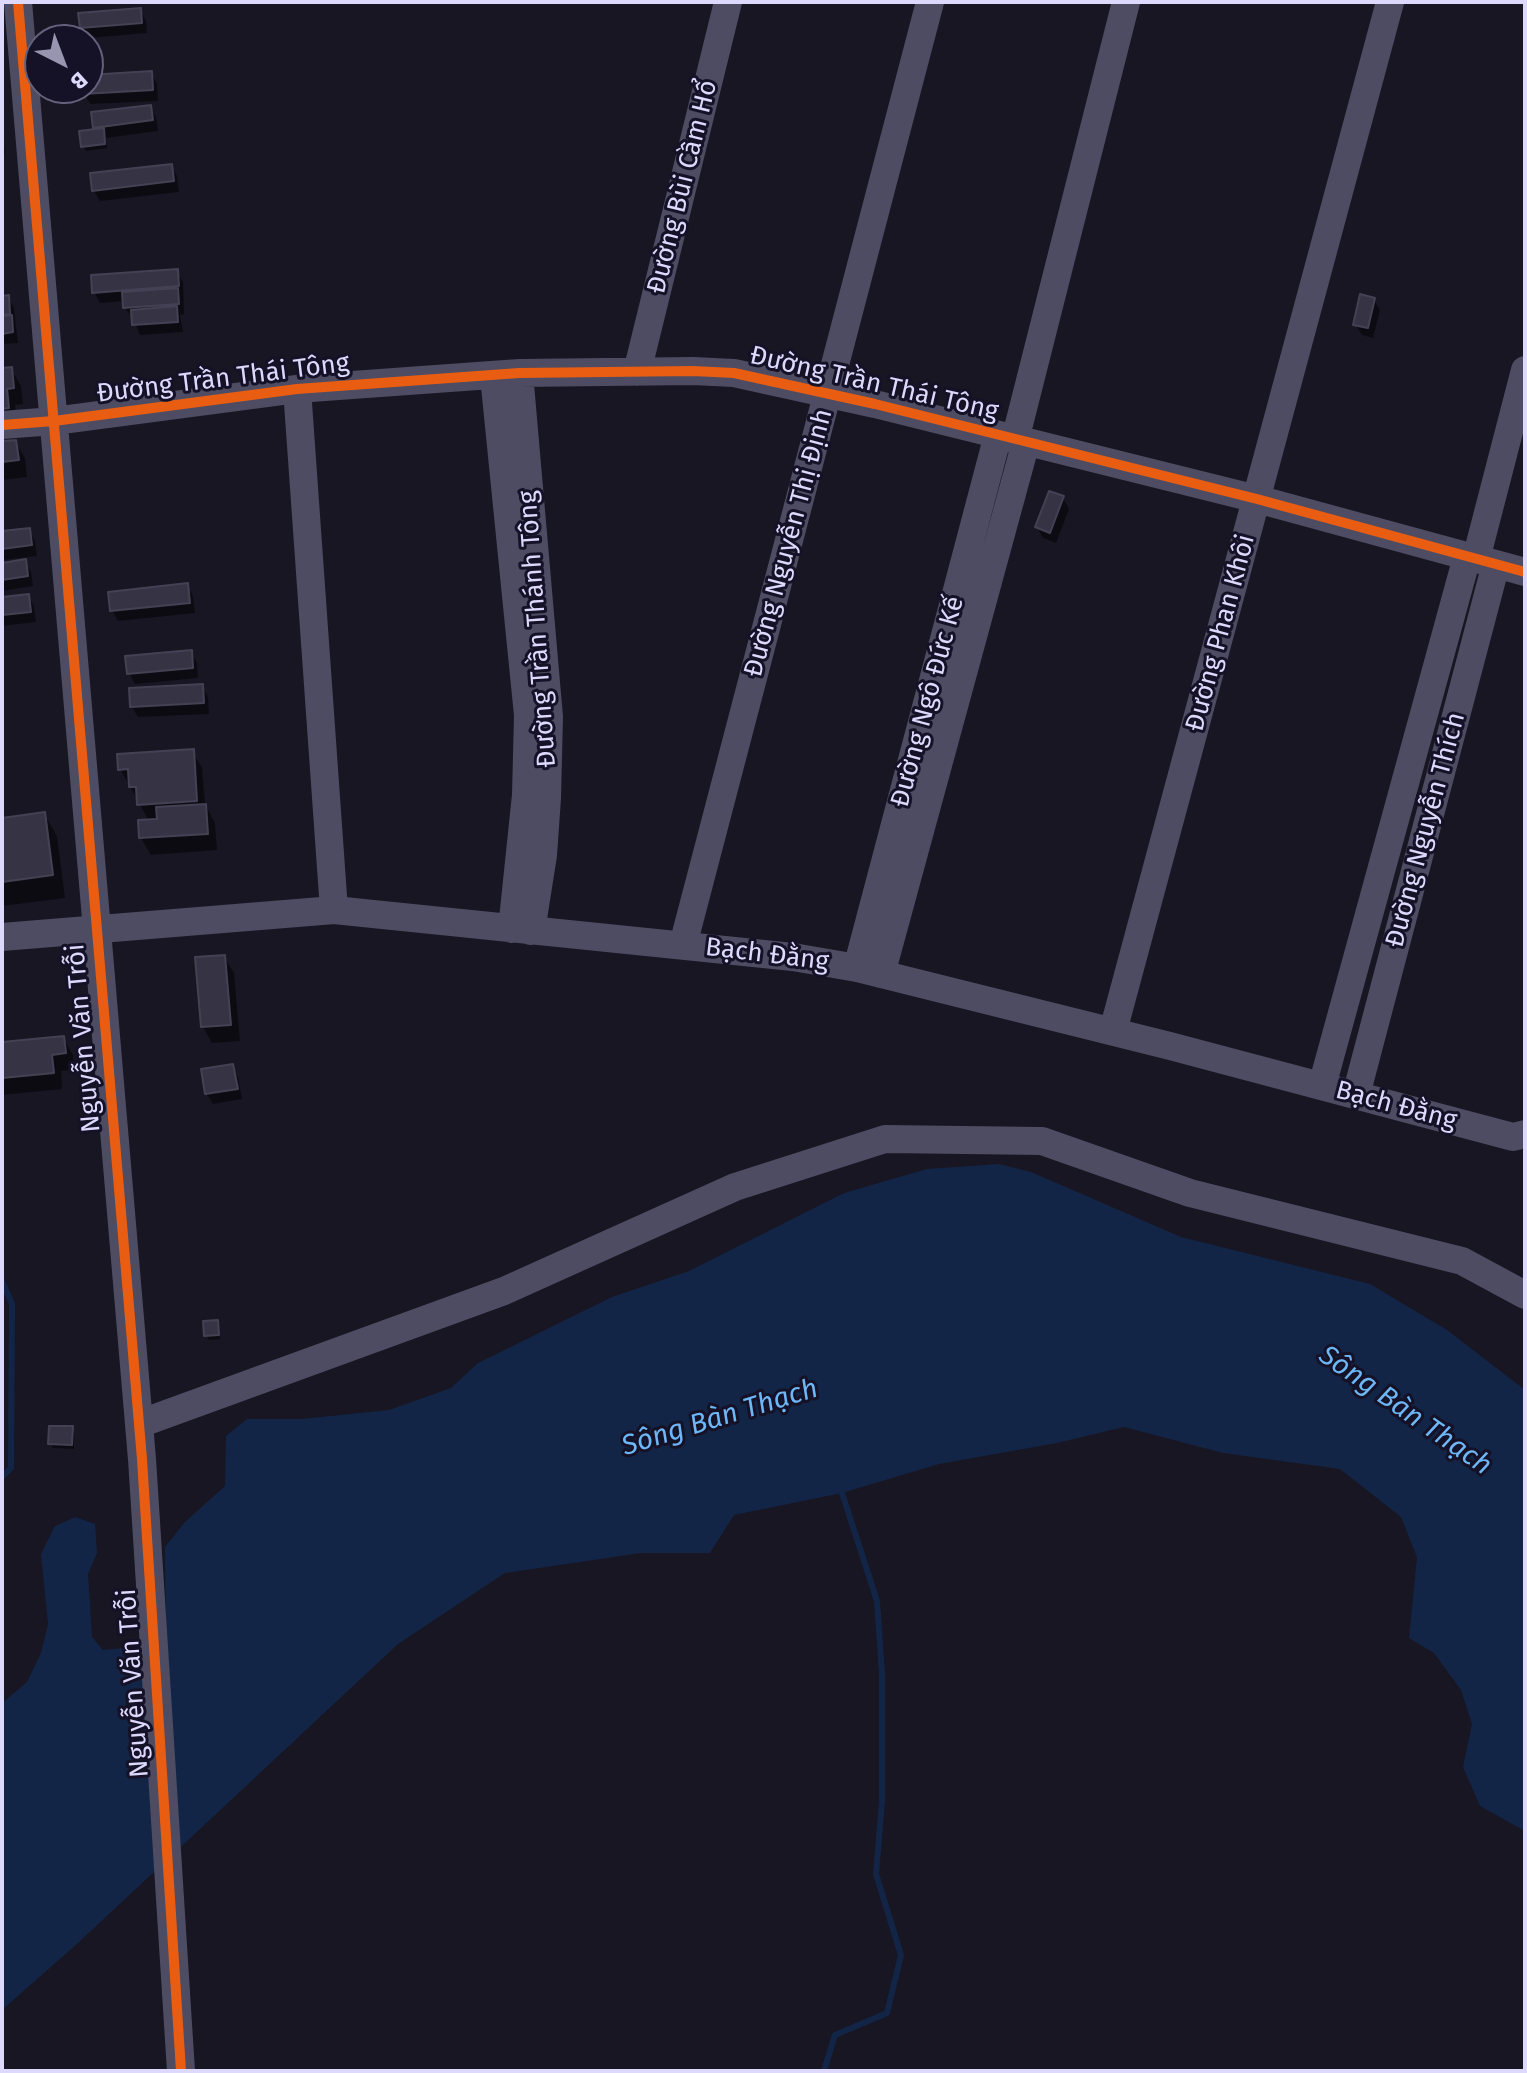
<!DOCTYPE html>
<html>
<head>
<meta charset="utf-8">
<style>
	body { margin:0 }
	#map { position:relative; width:1527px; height:2073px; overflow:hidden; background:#181622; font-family:"Fira Sans",sans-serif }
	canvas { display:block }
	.frame { position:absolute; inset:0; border:4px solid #ddd9fd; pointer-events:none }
	.north { position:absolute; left:24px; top:24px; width:80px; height:80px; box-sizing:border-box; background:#151127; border:2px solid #65617d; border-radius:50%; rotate:138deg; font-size:22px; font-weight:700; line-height:32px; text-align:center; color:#ddd9fd }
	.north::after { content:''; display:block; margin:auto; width:28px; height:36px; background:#9895b0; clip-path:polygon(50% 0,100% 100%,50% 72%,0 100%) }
</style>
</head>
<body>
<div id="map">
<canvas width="1527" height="2073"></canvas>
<div class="frame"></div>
<div class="north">B</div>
</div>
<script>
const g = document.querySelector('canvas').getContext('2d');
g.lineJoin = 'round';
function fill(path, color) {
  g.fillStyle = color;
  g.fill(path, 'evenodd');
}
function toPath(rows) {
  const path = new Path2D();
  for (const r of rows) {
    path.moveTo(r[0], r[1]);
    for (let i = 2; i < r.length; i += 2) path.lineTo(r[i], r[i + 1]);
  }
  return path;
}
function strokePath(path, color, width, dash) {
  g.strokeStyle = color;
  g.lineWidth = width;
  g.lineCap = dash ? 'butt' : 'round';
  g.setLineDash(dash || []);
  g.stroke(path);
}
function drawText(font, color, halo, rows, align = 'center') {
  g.font = font + ' "Fira Sans",sans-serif';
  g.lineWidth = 6;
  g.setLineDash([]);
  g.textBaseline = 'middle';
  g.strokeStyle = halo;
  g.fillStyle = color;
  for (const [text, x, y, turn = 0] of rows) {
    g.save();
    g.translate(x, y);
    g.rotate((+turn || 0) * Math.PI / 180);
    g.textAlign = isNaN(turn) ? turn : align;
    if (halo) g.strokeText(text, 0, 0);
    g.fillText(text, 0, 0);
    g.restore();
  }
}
fill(toPath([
	[999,1164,1031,1172,1181,1237,1370,1284,1447,1330,1525,1390,1525,1831,1480,1806,1463,1767,1472,1724,1461,1690,1434,1653,1409,1638,1417,1557,1401,1517,1340,1469,1223,1453,1124,1427,1057,1443,939,1464,842,1493,734,1515,710,1553,641,1553,505,1573,398,1644,78,1943,2,2010,2,1703,27,1682,41,1653,48,1624,41,1554,55,1526,75,1517,95,1524,97,1553,88,1574,92,1637,103,1650,166,1644,165,1547,185,1522,225,1486,226,1436,247,1419,302,1419,389,1410,451,1388,478,1363,612,1297,689,1271,844,1193,927,1169]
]), '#132546');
fill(toPath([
	[140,10,146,21,147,33,88,38,81,27],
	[151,73,157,84,158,101,90,104,84,93,83,88,88,88,88,77],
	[150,107,156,117,158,131,106,138,107,148,86,151,83,146,97,131,95,127],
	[2,133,5,153,2,154],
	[171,166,177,176,179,192,100,201,94,191],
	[176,271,183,282,184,314,180,315,183,332,140,335,133,318,125,308,125,301,100,303,94,292],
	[8,297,14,308,18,343,2,344,2,298],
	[1374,300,1380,310,1373,338,1362,335,1355,324],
	[11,369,21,386,23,404,15,405,17,425,2,425,2,370],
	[15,442,25,458,27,477,2,480,2,443],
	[1063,498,1069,509,1056,543,1043,538,1037,527],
	[29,530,35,541,37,556,2,560,2,533],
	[25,562,31,572,33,586,2,591,2,565],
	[187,585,193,596,195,613,118,621,112,610],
	[28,596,34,606,36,622,2,626,2,599],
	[191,652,197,663,198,678,135,684,129,673],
	[202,686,208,697,209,714,138,717,132,707],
	[192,751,202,768,205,804,215,823,217,850,151,855,141,838,149,821,120,769],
	[44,814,57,836,65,898,2,906,2,820],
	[224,957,234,973,240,1041,212,1043,203,1027],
	[2,1030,5,1044,63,1038,73,1055,74,1070,61,1071,62,1089,2,1095],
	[232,1066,238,1077,242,1099,213,1104,207,1094],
	[217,1323,220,1339,209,1340,206,1335],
	[72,1428,74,1433,74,1449,53,1448,50,1443]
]), '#0007');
strokePath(toPath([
	[2,1281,12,1304,11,1468,2,1477],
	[824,2071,835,2035,887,2013,901,1955,876,1874,882,1801,882,1674,877,1601,842,1493]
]), '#132546', 6);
const building = toPath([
	[141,8,142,23,80,28,78,13,141,8],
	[152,71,153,90,82,94,81,88,88,88,88,75,152,71],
	[151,105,153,120,93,128,91,112,151,105],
	[104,128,105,144,81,147,79,131,104,128],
	[172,164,174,181,92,191,90,173,172,164],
	[178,269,179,286,92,293,91,275,178,269],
	[178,288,179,304,123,308,122,292,178,288],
	[1360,294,1375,298,1368,328,1353,325,1360,294],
	[9,295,10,314,2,315,2,296,9,295],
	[177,306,178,322,132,325,131,310,177,306],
	[12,315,13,332,2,334,2,316,12,315],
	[12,367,14,388,7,389,9,408,2,409,2,368,12,367],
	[16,440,19,460,2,462,2,441,16,440],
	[1049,491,1064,496,1050,533,1035,527,1049,491],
	[30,528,32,545,2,549,2,531,30,528],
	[26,559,28,576,2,580,2,563,26,559],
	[188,583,190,603,110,611,108,592,188,583],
	[29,594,31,612,2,615,2,597,29,594],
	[192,650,193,668,127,674,125,656,192,650],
	[203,684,204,703,130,707,129,688,203,684],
	[194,749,197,801,137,805,136,787,129,787,128,769,118,770,117,754,194,749],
	[206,804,208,834,139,838,138,820,157,819,156,807,206,804],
	[45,812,53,875,2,882,2,818,45,812],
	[225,955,231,1025,201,1027,195,957,225,955],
	[64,1036,66,1053,52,1055,54,1073,2,1078,2,1042,64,1036],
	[233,1064,238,1089,205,1094,201,1069,233,1064],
	[218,1320,219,1335,204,1336,203,1321,218,1320],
	[49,1426,73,1426,72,1445,48,1444,49,1426]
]);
fill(building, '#363444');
strokePath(building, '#454155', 2);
strokePath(toPath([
	[18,2,142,1459,181,2071],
	[637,372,728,2],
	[519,373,549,717,547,798,543,855,531,931],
	[494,376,528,715,526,795,512,929],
	[297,389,334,910],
	[2,425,54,421,297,389,519,373,693,371,734,373,875,404,1257,499,1525,572],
	[1015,440,1126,2],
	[1476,559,1525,370],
	[2,937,334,910,793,957,857,968,1170,1046,1513,1137,1525,1134],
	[683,945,930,2],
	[857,968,998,435],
	[881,974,1026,442],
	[1113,1031,1390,2],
	[1322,1086,1467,557],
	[1356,1095,1496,564],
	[139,1424,504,1291,735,1187,885,1139,1042,1141,1190,1193,1462,1261,1525,1295]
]), '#4d4c62', 28);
strokePath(toPath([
	[18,2,142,1459,181,2071],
	[2,425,54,421,297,389,519,373,693,371,734,373,875,404,1257,499,1525,572]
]), '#e95d12', 10);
drawText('26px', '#ddd9fd', '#151127', [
	["Đường Bùi Cầm Hổ",683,187,-76],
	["Đường Trần Thái Tông",223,379,-7],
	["Đường Trần Thái Tông",874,384,13],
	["Đường Nguyễn Thị Định",789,543,-75],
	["Đường Trần Thánh Tông",538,629,-94],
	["Đường Phan Khôi",1221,633,-75],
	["Đường Ngô Đức Kế",928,702,-75],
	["Đường Nguyễn Thích",1426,830,-75],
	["Bạch Đằng",767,955,7],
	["Nguyễn Văn Trỗi",84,1038,-95],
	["Bạch Đằng",1396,1106,15],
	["Nguyễn Văn Trỗi",134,1683,-94]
]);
drawText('italic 28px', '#6db7f7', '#151127', [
	["Sông Bàn Thạch",1405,1411,35],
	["Sông Bàn Thạch",720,1418,-17]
]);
</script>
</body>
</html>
